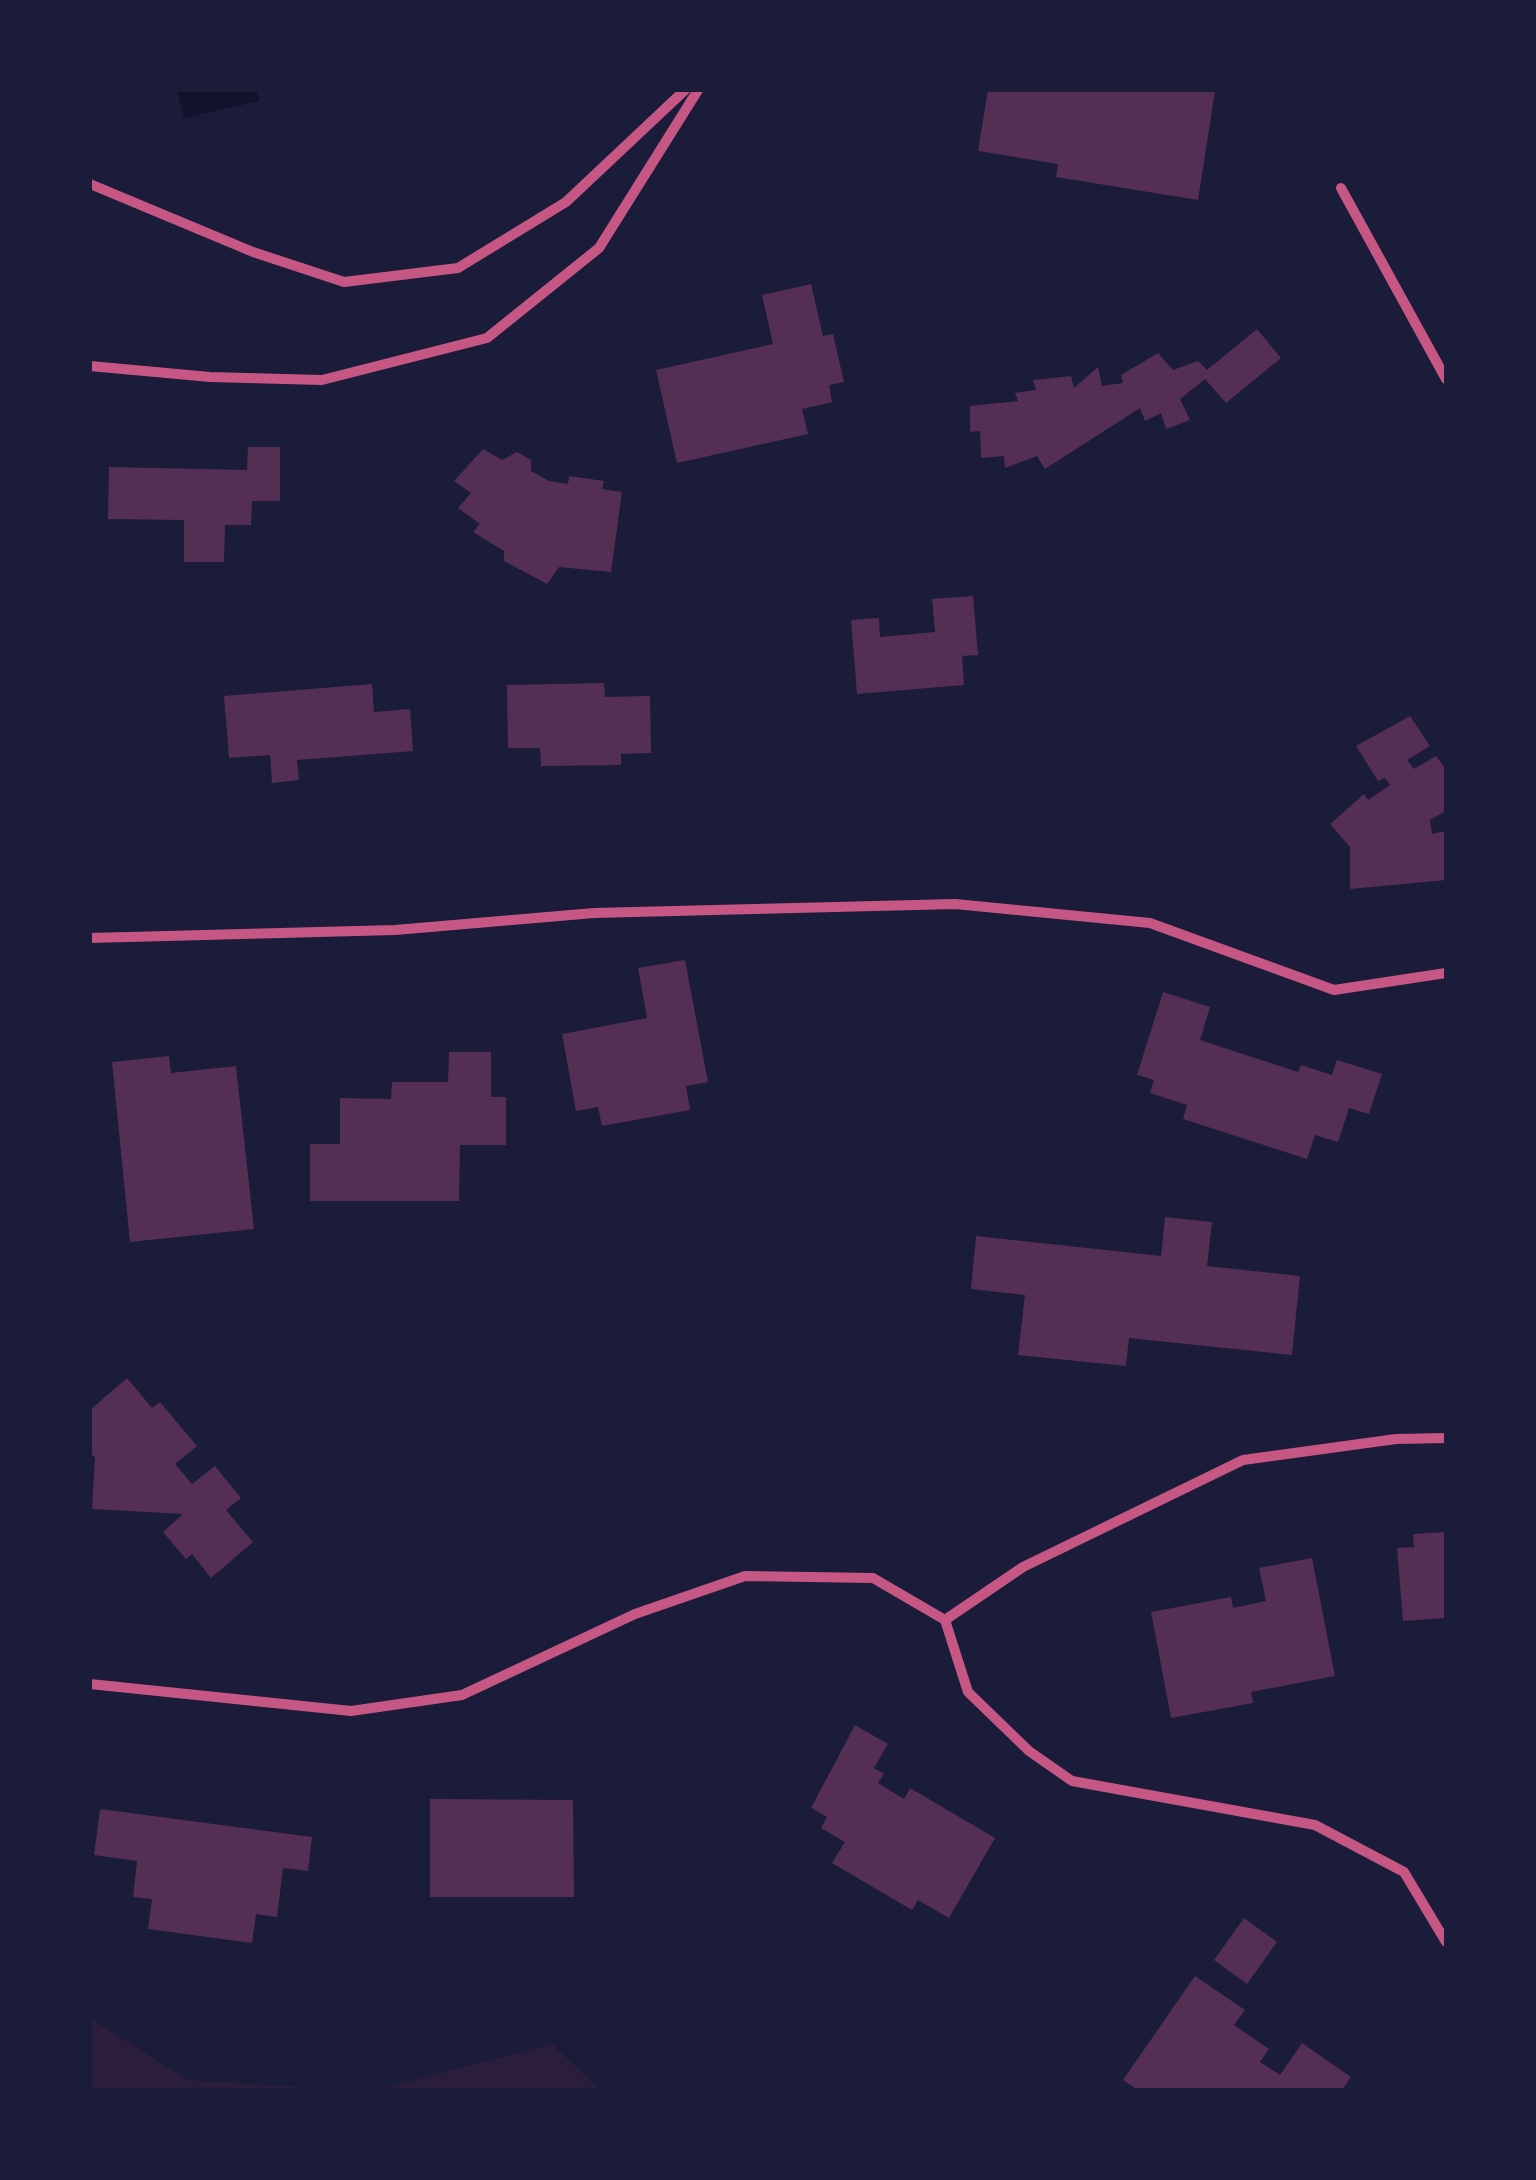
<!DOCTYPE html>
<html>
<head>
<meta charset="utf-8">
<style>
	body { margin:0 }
	#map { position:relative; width:1536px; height:2180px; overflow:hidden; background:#1b1b3a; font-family:"DM Sans",sans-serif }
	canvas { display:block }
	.frame { position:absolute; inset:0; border:92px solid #1b1b3a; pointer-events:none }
</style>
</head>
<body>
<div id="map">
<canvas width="1536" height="2180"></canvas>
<div class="frame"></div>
</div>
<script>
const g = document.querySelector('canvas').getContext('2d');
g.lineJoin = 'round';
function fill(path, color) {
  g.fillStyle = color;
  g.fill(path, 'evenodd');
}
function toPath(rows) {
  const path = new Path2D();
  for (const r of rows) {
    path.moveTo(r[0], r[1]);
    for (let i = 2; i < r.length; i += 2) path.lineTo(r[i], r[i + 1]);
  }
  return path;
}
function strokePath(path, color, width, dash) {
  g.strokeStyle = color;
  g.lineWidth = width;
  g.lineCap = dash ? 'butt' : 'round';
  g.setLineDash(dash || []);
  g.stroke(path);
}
fill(toPath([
	[90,2018,188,2080,345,2090,90,2090],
	[552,2044,600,2090,377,2090]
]), '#2a1e3b');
fill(toPath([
	[177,90,256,90,259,101,184,118]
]), '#12122b');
fill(toPath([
	[988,90,1215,91,1198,200,1056,177,1058,164,978,151],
	[811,284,823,336,833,334,844,382,829,385,832,402,802,409,808,434,677,463,656,370,773,344,762,295],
	[1257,329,1281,358,1226,403,1205,379,1180,399,1190,420,1166,429,1161,413,1145,421,1140,408,1045,469,1037,456,1005,468,1004,456,981,458,980,431,970,432,970,406,1018,401,1015,393,1036,390,1033,380,1071,376,1074,388,1098,367,1102,386,1123,383,1121,375,1158,353,1173,370,1198,361,1207,370],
	[248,447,280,447,280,501,252,501,251,525,225,525,224,562,184,562,184,520,108,519,109,467,247,470],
	[483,449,502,460,517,452,531,460,531,471,549,481,568,484,569,476,604,481,602,489,622,492,611,572,559,567,547,584,504,561,504,551,473,532,480,524,458,508,471,493,454,481],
	[973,596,978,655,962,656,964,685,857,694,851,620,879,618,880,637,935,632,932,599],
	[604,683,605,697,650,696,651,753,621,754,621,765,541,766,540,748,508,748,507,685],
	[372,684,374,712,410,709,413,751,297,760,299,780,272,783,270,755,229,758,224,696],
	[1410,716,1430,746,1407,760,1414,769,1436,756,1446,769,1446,811,1430,820,1432,834,1445,831,1446,880,1350,889,1350,847,1330,824,1364,794,1368,800,1390,785,1385,778,1378,781,1356,746],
	[685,960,708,1082,686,1086,690,1110,602,1126,598,1107,576,1111,562,1034,647,1018,638,968],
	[1163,992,1210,1007,1200,1040,1298,1072,1301,1065,1332,1075,1337,1060,1382,1074,1369,1114,1349,1108,1338,1142,1315,1135,1307,1159,1183,1119,1187,1105,1150,1093,1154,1080,1137,1075],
	[449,1052,491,1052,491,1097,506,1097,506,1145,460,1145,459,1201,310,1201,310,1144,340,1144,340,1098,391,1099,392,1082,448,1082],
	[169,1056,171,1073,236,1066,254,1229,130,1242,112,1062],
	[1165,1217,1212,1222,1207,1266,1300,1276,1292,1355,1129,1338,1126,1366,1018,1355,1025,1295,971,1289,976,1236,1161,1256],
	[127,1378,152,1408,160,1402,197,1446,175,1464,192,1484,215,1466,241,1498,226,1510,253,1542,211,1578,192,1554,186,1559,163,1532,183,1514,92,1509,95,1458,90,1452,90,1410],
	[1446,1532,1446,1618,1403,1621,1397,1548,1414,1547,1413,1534],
	[1312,1558,1335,1676,1251,1692,1253,1703,1171,1718,1151,1612,1231,1597,1233,1608,1266,1601,1259,1568],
	[855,1725,888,1744,874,1768,884,1774,878,1783,904,1799,910,1788,995,1838,949,1918,918,1900,912,1910,832,1863,845,1842,821,1828,827,1817,811,1808],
	[430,1799,573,1800,574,1897,430,1897],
	[100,1809,312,1837,308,1871,283,1868,277,1917,256,1914,252,1943,148,1929,152,1899,133,1897,137,1861,94,1855],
	[1244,1918,1277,1942,1247,1984,1214,1960],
	[1195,1976,1245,2010,1234,2025,1269,2049,1260,2062,1280,2075,1302,2043,1351,2077,1342,2090,1138,2090,1123,2080]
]), '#542f53');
strokePath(toPath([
	[90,184,253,252,344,282,458,268,566,202,685,90],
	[1341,188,1446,379],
	[90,366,210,377,322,380,487,338,599,248,698,90],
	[90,938,395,930,594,913,955,904,1150,923,1334,990,1446,973],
	[945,1620,968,1692,1029,1751,1072,1781,1315,1825,1404,1872,1446,1942],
	[90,1684,351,1711,462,1695,635,1614,745,1576,873,1578,945,1620,1023,1567,1243,1460,1396,1439,1446,1438]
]), '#c65784', 10);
</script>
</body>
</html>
